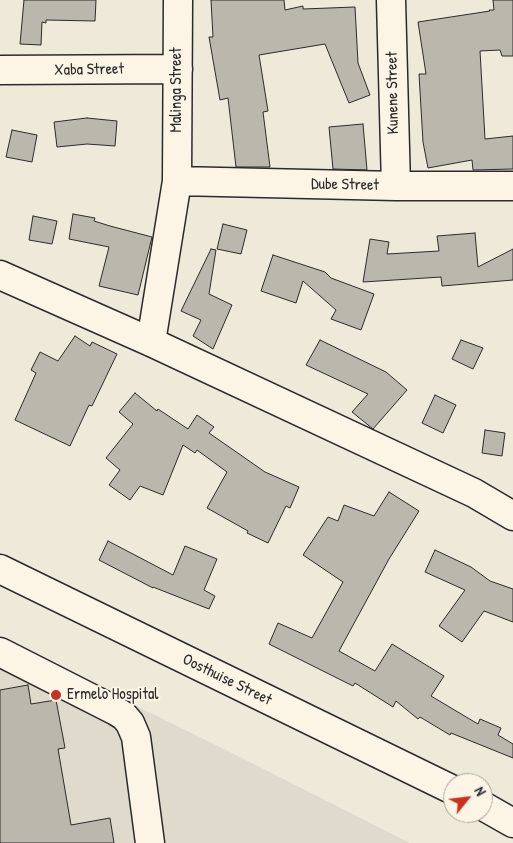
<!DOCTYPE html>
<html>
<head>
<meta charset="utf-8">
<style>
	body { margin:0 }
	#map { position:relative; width:513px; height:843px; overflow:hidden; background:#efe9da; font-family:"Patrick Hand",sans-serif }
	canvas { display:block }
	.north { position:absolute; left:443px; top:773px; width:50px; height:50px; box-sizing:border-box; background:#fcf5e5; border:1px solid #a8a49b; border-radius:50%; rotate:61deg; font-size:14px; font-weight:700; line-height:20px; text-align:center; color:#2b2b2b }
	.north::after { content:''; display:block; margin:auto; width:18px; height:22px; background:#c8321e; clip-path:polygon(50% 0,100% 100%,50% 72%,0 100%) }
</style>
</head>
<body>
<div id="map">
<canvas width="513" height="843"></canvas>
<div class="north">N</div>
</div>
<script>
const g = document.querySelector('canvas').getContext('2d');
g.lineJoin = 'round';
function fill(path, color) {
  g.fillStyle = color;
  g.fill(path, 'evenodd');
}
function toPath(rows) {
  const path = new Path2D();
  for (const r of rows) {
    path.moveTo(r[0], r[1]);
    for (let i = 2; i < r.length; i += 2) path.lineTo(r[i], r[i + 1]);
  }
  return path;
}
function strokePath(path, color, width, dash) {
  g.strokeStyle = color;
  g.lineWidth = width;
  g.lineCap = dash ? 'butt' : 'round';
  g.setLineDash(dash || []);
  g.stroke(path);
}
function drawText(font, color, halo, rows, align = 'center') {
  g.font = font + ' "Patrick Hand",sans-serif';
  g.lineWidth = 4;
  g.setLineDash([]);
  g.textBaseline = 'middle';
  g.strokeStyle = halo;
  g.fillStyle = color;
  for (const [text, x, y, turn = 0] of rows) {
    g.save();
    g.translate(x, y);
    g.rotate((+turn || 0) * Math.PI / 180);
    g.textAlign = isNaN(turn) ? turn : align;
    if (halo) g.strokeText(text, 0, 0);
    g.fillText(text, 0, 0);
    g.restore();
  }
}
fill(toPath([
	[0,639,226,750,410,843,0,843]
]), '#e0dacc');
const building = toPath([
	[24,0,96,0,95,21,46,20,46,23,42,22,41,45,20,44,24,0],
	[211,0,284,0,285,10,303,6,303,9,355,7,358,63,370,95,349,103,325,44,259,55,268,111,263,112,270,167,236,167,228,98,220,100,209,37,213,37,211,0],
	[493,0,513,0,513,56,502,56,500,50,480,51,485,139,513,136,513,169,473,170,472,160,428,168,423,142,419,74,426,74,418,22,490,11,489,10,494,10,493,0],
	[87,118,117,121,115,146,87,144,57,147,54,122,87,118],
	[363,124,367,170,333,169,329,127,363,124],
	[12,130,37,135,32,162,6,157,12,130],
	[73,214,95,218,94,221,110,226,152,237,138,295,99,286,109,247,69,239,73,214],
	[33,216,57,221,52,244,29,240,33,216],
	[223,224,247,230,241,254,217,249,223,224],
	[475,233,478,267,513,249,513,280,442,286,441,277,363,282,370,239,389,242,387,254,439,251,437,236,475,233],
	[211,249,216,250,209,294,232,305,213,349,193,336,201,320,181,311,211,249],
	[273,255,325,272,331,278,374,294,361,330,331,319,336,310,303,281,296,303,261,291,273,255],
	[75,336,90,346,92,342,117,354,92,406,89,405,70,446,15,420,36,373,31,370,40,352,58,361,75,336],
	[320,340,386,372,407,390,373,429,352,412,368,394,306,365,320,340],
	[461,340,483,348,473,369,452,359,461,340],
	[135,393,157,411,158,409,188,429,197,415,214,427,209,433,265,472,299,487,290,508,286,506,268,543,247,533,248,531,207,508,227,472,197,450,195,453,183,445,163,495,140,486,130,500,109,485,120,470,106,458,133,424,119,412,135,393],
	[435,395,456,405,443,433,422,423,435,395],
	[485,430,505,433,502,456,482,453,485,430],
	[389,492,419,511,389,559,339,651,375,671,392,644,444,676,431,696,478,724,480,719,501,728,498,735,513,744,513,758,451,733,450,735,420,717,418,719,396,701,393,707,355,683,353,686,269,644,278,623,312,638,343,582,303,555,328,517,338,521,344,505,374,516,389,492],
	[108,541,173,575,185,546,217,559,204,590,215,596,209,609,153,587,153,588,99,560,108,541],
	[435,550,471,567,490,581,513,589,513,622,484,611,462,642,439,626,465,590,425,572,435,550],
	[28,685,31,704,56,700,65,748,58,749,71,825,110,818,114,843,0,843,0,690,28,685]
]);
fill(building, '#bcb7ac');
strokePath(building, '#2b2b2b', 1);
const minor = toPath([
	[391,0,396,186],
	[0,70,178,69],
	[177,181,396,186,513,186],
	[0,275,151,342,474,493,513,516],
	[151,342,177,181,178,0],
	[0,569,453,790],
	[0,652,116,711,124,716,130,723,136,737,150,843],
	[483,806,513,823]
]);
strokePath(minor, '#2b2b2b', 31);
strokePath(minor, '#fcf5e5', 28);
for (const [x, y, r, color] of [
	[56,695,6,"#c8321e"]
]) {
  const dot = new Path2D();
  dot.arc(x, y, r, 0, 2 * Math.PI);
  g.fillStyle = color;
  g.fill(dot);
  strokePath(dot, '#fcf5e5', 2);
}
drawText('16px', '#2b2b2b', '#fcf5e5', [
	["Xaba Street",89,70,-1],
	["Malinga Street",177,90,-90],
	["Kunene Street",393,93,-91],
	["Dube Street",345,185,1],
	["Oosthuise Street",227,680,26]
]);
drawText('16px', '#2b2b2b', '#fcf5e5', [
	["Ermelo Hospital",67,695]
], 'left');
</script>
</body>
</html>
